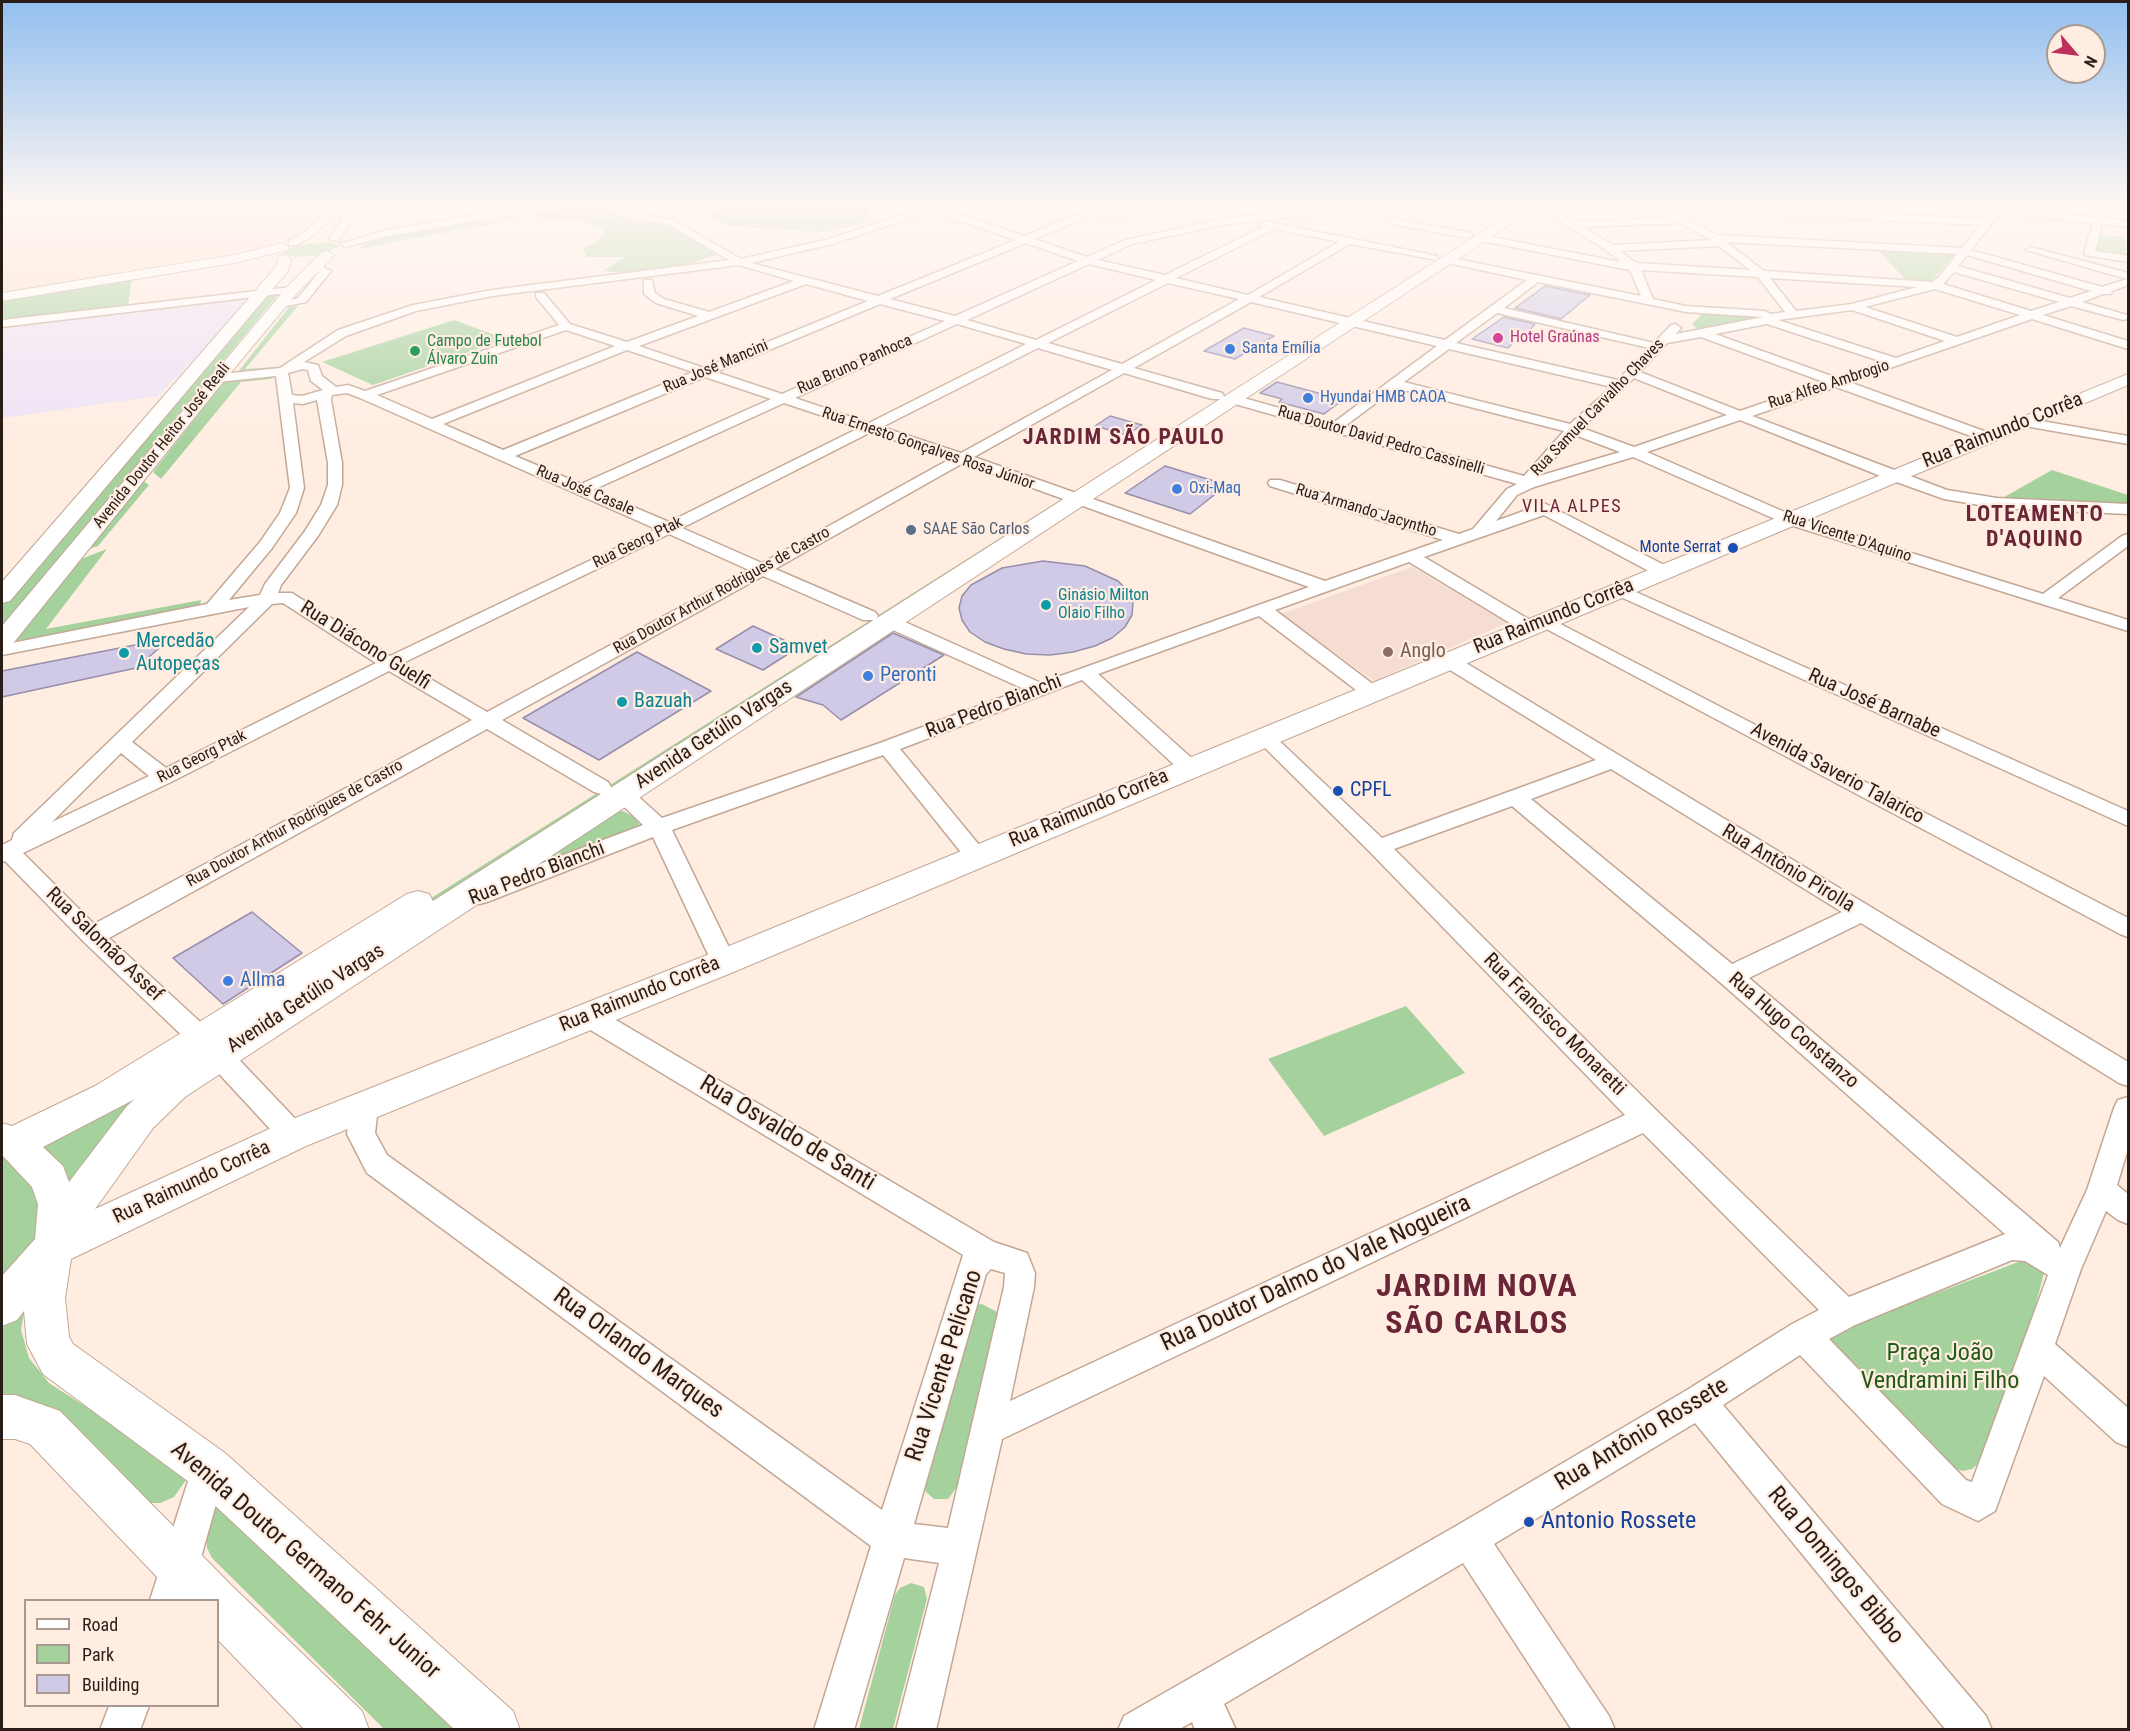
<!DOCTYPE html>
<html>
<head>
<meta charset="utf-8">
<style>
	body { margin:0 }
	#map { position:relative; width:2130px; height:1731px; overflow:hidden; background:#ffede2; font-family:"Roboto Condensed",sans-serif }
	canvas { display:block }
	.frame { position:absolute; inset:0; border:3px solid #281e17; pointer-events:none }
	.legend { position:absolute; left:24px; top:1599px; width:195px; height:108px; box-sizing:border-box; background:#ffede2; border:2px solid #a99a91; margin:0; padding:8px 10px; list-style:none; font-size:18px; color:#281e17 }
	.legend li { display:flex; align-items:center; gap:12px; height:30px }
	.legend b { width:30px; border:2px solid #a99a91 }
	.north { position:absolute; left:2046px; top:24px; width:60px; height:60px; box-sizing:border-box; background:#ffede2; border:2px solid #a99a91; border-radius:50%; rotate:118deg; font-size:16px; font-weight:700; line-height:24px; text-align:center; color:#281e17 }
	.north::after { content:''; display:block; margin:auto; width:21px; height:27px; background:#bf315d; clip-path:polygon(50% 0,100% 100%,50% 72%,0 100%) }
</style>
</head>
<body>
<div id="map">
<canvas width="2130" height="1731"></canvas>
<div class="frame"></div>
<ul class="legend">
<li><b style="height:8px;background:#fff"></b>Road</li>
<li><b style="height:16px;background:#a4d19c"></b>Park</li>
<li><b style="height:16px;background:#d1cae7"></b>Building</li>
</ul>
<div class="north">N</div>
</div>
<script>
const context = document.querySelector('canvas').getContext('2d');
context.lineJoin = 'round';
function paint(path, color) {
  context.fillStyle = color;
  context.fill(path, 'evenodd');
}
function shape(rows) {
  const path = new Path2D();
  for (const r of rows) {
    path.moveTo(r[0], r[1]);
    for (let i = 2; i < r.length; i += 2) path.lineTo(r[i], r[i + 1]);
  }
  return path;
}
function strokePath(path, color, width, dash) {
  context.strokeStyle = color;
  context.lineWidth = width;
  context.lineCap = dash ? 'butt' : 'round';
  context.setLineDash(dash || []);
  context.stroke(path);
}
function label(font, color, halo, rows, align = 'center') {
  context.font = font + ' "Roboto Condensed",sans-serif';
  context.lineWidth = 4.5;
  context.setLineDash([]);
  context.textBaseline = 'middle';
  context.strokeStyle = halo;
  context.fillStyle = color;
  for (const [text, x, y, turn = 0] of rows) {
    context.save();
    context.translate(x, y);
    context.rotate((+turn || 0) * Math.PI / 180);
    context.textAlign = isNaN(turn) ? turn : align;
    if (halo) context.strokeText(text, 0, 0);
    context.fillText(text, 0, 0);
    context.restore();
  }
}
paint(shape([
	[239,300,251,302,158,396,2,418,2,329]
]), '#ede2f6');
paint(shape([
	[2,206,334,206,289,243,2,293]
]), '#fee1ce');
paint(shape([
	[1412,567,1507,623,1374,681,1281,614]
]), '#f5ddd3');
paint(shape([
	[581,206,610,206,615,210,653,217,673,217,717,255,673,268,637,273,603,271,626,257,587,257,583,248,598,241,605,231,581,221,538,218,536,213],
	[724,206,861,206,888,208,885,210,868,209,870,216,861,224,822,232,728,226,712,218,713,213],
	[514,214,519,219,357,249,375,238],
	[2098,234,2125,237,2126,256,2094,252],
	[330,242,338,245,338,247,322,255,295,257,282,253,296,245],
	[1877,249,1956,253,1931,281,1919,282,1904,278],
	[132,278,128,306,2,322,2,300],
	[279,292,277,296,2,626,2,604,266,294],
	[298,306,245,369,288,366,281,370,238,372,289,307],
	[1703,313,1762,317,1763,318,1704,330,1697,328,1692,324],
	[454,320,506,339,373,385,322,362],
	[274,376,271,379,241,382,161,479,153,472,227,378],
	[2052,470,2128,495,2128,506,1999,500],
	[143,481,149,485,98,546,86,550],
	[1062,499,1066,499,666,757,229,1026],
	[107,549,46,629,201,600,200,605,15,641,81,559],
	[618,810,625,812,638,820,640,828,539,865,532,864],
	[1406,1006,1465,1073,1324,1136,1268,1059],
	[182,1055,76,1191,33,1146],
	[2,1157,12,1161,42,1190,40,1228,33,1244,2,1291],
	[2026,1259,2045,1269,2031,1323,1979,1463,1972,1469,1963,1471,1948,1467,1828,1348,1831,1337,1840,1330],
	[26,1300,21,1330,29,1358,49,1383,187,1472,186,1480,174,1497,160,1503,149,1503,57,1409,36,1403,2,1397,2,1321],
	[982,1304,999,1313,999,1320,957,1487,948,1499,934,1499,926,1492,924,1485,977,1305],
	[217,1506,461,1729,384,1729,212,1558,207,1548,206,1533,210,1517],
	[911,1583,924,1587,927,1599,893,1729,859,1729,895,1595,900,1588]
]), '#a4d19c');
const building = shape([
	[1545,286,1590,295,1561,319,1515,308,1545,286],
	[1504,317,1535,324,1520,341,1516,340,1508,348,1472,339,1504,317],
	[1244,328,1274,336,1235,359,1204,351,1244,328],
	[1277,382,1337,398,1334,400,1340,402,1324,414,1279,402,1282,399,1260,393,1277,382],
	[1110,416,1142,425,1127,435,1095,426,1110,416],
	[1165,466,1227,485,1190,514,1125,493,1165,466],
	[1043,561,1085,566,1118,581,1128,591,1133,603,1132,615,1125,627,1112,638,1095,646,1073,652,1050,655,1026,654,1004,649,985,642,970,632,962,620,959,608,962,596,971,585,1002,568,1043,561],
	[753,626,799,647,763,670,716,649,753,626],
	[893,633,944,655,841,720,823,705,796,697,893,633],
	[171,638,136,668,2,697,2,671,171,638],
	[637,652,711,691,599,760,523,718,637,652],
	[252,912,302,953,223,1004,173,958,252,912]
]);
paint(building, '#d1cae7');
strokePath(building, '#968fab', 1.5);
const minor = shape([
	[331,206,341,206,337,210,351,210,356,213,338,241,329,239,344,216,332,216,315,234,297,245,289,245,289,241,307,230,331,206],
	[528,206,549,206,544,209,388,236,345,247,340,244,387,230,528,206],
	[602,206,614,206,622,210,675,221,741,259,825,240,921,209,927,209,927,213,832,244,751,263,878,296,1016,240,939,214,937,212,942,209,1025,236,1094,208,1100,208,1100,212,1034,239,1087,257,1125,240,1227,218,1328,208,1431,206,1426,209,1328,214,1227,224,1132,244,1098,260,1165,275,1263,227,1259,224,1264,221,1433,255,1437,256,1437,260,1350,244,1259,297,1445,340,1527,280,1443,262,1443,258,1447,257,1641,296,1630,270,1482,241,1477,238,1482,235,1621,262,1606,250,1536,206,1548,206,1574,222,1669,218,1657,211,1657,207,1660,206,1716,206,1985,219,1991,212,1981,210,1981,206,2095,217,2098,206,2108,206,2104,218,2128,221,2128,227,2102,224,2095,251,2128,256,2128,262,2085,255,2084,253,2093,223,2000,213,1971,250,2102,287,2127,279,2026,250,2031,247,2128,273,2128,285,2112,291,2111,294,2103,294,2082,302,2127,315,2127,319,2123,320,2071,306,2043,315,2128,341,2128,349,2032,319,1849,382,1992,434,1994,437,1992,440,1982,440,1836,387,1752,416,1947,490,1997,498,2128,504,2128,514,1997,508,1944,499,1888,479,1740,420,1647,452,1796,517,2043,594,2122,536,2128,534,2128,546,2058,598,2128,620,2128,631,1784,523,1633,457,1534,487,1517,495,1496,521,1532,508,1525,503,1528,500,1538,500,1670,568,1672,572,1670,576,1658,576,1544,515,1424,557,1535,623,1538,627,1535,631,1523,631,1409,562,1275,610,1378,688,1381,692,1378,696,1364,696,1259,616,1098,674,1196,762,1199,767,1196,772,1189,774,1182,772,1082,680,900,749,984,851,987,856,984,861,976,864,968,861,883,755,672,830,736,962,733,969,724,971,715,969,653,837,487,902,479,904,471,902,467,896,471,890,643,825,616,799,612,794,616,789,623,787,630,789,662,818,880,743,1024,689,884,626,881,622,884,618,896,618,1041,683,1309,587,963,463,775,569,875,612,878,616,875,620,863,620,763,576,502,720,608,782,611,787,608,792,601,794,594,792,487,729,109,938,210,1031,214,1038,210,1045,201,1048,192,1045,84,942,5,861,2,862,2,845,12,840,14,833,249,607,2,655,2,645,207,604,260,542,280,513,290,488,276,376,217,382,212,381,211,378,212,375,280,368,338,330,413,305,492,290,729,260,669,225,616,214,602,206],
	[1699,211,1981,225,1962,248,1717,235,1672,212,1699,211],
	[1679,223,1712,240,1612,245,1583,227,1679,223],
	[1274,229,1339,242,1248,295,1176,278,1274,229],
	[1726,242,1957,254,1938,278,1932,282,1764,271,1726,242],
	[1026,243,1078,261,955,316,890,299,1026,243],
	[1719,246,1750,270,1636,263,1620,251,1719,246],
	[1967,255,2091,291,2070,298,1958,266,1967,255],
	[1089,264,1156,280,1036,340,967,320,1089,264],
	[739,265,794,281,709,312,664,299,655,293,652,280,644,280,644,294,656,303,698,316,627,342,570,324,544,293,536,293,536,297,559,325,365,391,348,385,336,387,322,376,318,365,304,362,346,336,416,311,492,296,739,265],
	[1641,270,1758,277,1785,312,1771,314,1765,311,1686,306,1653,299,1641,270],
	[1954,272,2059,302,2031,311,1943,284,1954,272],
	[1770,278,1917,287,1852,304,1796,311,1770,278],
	[1538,282,1686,312,1763,317,1676,334,1681,328,1675,324,1671,325,1654,343,1504,308,1538,282],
	[1168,283,1239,299,1122,364,1048,343,1168,283],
	[806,284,868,301,704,368,639,346,806,284],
	[1935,289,2020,315,1957,337,1865,307,1935,289],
	[1251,302,1437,346,1333,423,1233,395,1226,399,1228,402,1517,484,1507,489,1473,529,1459,534,1280,480,1270,480,1268,483,1270,486,1443,540,1325,581,974,457,1124,373,1212,399,1222,399,1224,396,1222,393,1134,368,1251,302],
	[880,304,945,321,782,394,716,372,880,304],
	[1852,310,1945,341,1896,358,1778,320,1852,310],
	[1497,313,1649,348,1618,380,1456,343,1497,313],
	[957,324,1026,344,869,423,795,398,957,324],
	[1767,324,1883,362,1837,378,1715,334,1767,324],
	[566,330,615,346,432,419,377,395,566,330],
	[1701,337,1824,382,1740,411,1640,372,1667,343,1701,337],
	[1038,348,1112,370,961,453,882,427,1038,348],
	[1449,349,1612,387,1570,424,1404,382,1449,349],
	[627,350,693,372,503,450,443,424,627,350],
	[303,369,308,370,311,381,323,390,302,396,292,395,288,373,303,369],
	[705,377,771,399,581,484,515,456,705,377],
	[1634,378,1727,415,1634,447,1582,428,1634,378],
	[1396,388,1564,431,1524,476,1345,426,1396,388],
	[347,393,360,398,656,529,390,656,292,593,278,593,281,585,318,536,337,505,342,485,342,463,331,400,332,395,347,393],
	[317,400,328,463,328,485,321,505,305,531,265,584,260,595,229,600,272,548,296,513,304,488,293,403,303,404,317,400],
	[784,403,859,428,669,522,593,490,784,403],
	[871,432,950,459,762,563,682,528,871,432],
	[1575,435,1620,452,1539,476,1575,435],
	[669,534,749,570,487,712,403,663,669,534],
	[283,603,376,663,166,768,132,742,272,604,283,603],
	[389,671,472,720,94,924,23,853,171,782,389,671],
	[121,753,149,776,52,822,121,753],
	[1157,206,1169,208,1164,211,1102,218,1097,215,1102,212,1157,206],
	[1394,219,1468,232,1473,235,1468,238,1391,224,1391,220,1394,219],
	[314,263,331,271,306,302,277,308,277,304,298,298,319,272,309,266,314,263],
	[292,287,298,290,296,292,2,327,2,320,292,287],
	[2024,418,2128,436,2128,444,2019,425,2017,422,2024,418],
	[1620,585,2128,811,2128,826,1614,594,1611,590,1614,586,1620,585],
	[1545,616,2128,918,2128,937,2120,934,1539,625,1536,621,1539,617,1545,616],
	[1449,655,1456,657,2128,1062,2128,1086,2119,1083,1861,923,1749,978,2058,1242,2060,1248,2087,1190,2114,1108,2118,1100,2128,1097,2128,1149,2117,1185,2128,1194,2128,1224,2118,1220,2106,1211,2081,1269,2055,1344,2128,1408,2128,1447,2116,1442,2044,1376,1995,1511,1978,1521,1942,1504,1800,1355,1723,1405,1986,1716,1992,1730,1946,1730,1695,1423,1494,1544,1609,1716,1615,1730,1572,1730,1463,1563,1224,1704,1236,1730,1195,1730,1192,1722,1178,1730,1118,1730,1124,1716,1456,1526,1687,1390,1792,1324,1819,1310,1643,1133,1002,1439,936,1730,896,1730,939,1563,904,1558,854,1730,814,1730,871,1546,367,1173,347,1134,350,1107,354,1099,364,1095,374,1099,378,1107,375,1133,387,1155,882,1510,963,1255,579,1023,575,1016,579,1009,588,1006,597,1009,994,1242,1027,1253,1035,1273,1034,1287,1010,1401,1625,1115,1370,852,1254,737,1257,733,1271,733,1382,838,1596,760,1442,665,1440,661,1442,657,1449,655],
	[1611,769,1842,912,1732,964,1531,799,1611,769],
	[1512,806,1721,983,2005,1234,1849,1297,1656,1110,1394,849,1512,806],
	[2012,1260,2025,1261,2048,1275,1972,1482,1966,1480,1829,1339,1855,1325,2012,1260],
	[991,1269,1005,1273,1004,1287,948,1528,914,1524,986,1274,991,1269],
	[219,1045,228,1048,303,1127,307,1135,303,1143,293,1147,283,1143,210,1064,206,1056,210,1048,219,1045],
	[209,1452,221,1457,226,1469,198,1568,187,1600,150,1600,192,1469,197,1457,209,1452],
	[109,1706,149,1706,140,1730,100,1730,109,1706]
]);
const major = shape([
	[1523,206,1538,206,185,1097,153,1128,95,1209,280,1124,712,953,2128,374,2128,385,736,971,306,1146,71,1259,65,1298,69,1337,73,1344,225,1453,513,1711,520,1730,455,1730,193,1485,43,1374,27,1344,24,1311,17,1320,2,1326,2,1276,35,1239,38,1204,32,1187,2,1155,2,1123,12,1126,95,1086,407,894,418,891,429,894,433,901,1523,206],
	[135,1099,127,1106,69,1182,63,1166,43,1147,135,1099],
	[282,243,289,247,287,250,239,262,2,301,2,293,239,254,282,243],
	[327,251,334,255,332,258,297,293,223,382,11,646,2,648,2,626,287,287,322,252,327,251],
	[284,255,291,259,288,271,10,601,2,603,2,582,276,267,279,256,284,255],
	[2,1395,15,1395,60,1411,232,1586,362,1711,369,1730,305,1730,218,1640,218,1600,179,1600,30,1444,15,1439,2,1439,2,1395]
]);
strokePath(minor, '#c2a795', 3);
strokePath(major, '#c2a795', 2);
paint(minor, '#fff');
paint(major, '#fff');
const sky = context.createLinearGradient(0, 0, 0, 448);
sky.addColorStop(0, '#92bff0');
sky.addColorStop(0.46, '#fff7f2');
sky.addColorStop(1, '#fff7f200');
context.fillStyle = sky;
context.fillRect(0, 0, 2130, 448);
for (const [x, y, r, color] of [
	[1498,338,6,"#d1479c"],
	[1230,349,6,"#3f7fe0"],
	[415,351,6,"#2e9e5b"],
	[1308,398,6,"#3f7fe0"],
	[1177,489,6,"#3f7fe0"],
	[911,530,6,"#5c6f8a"],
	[1733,548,6,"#1a4fb4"],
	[1046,605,6,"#0f9aa8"],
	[757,648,6,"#0f9aa8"],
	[1388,652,6,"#8d6e63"],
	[124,653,6,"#0f9aa8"],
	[868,676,6,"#3f7fe0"],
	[622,702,6,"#0f9aa8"],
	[1338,791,6,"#1a4fb4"],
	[228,981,6,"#3f7fe0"],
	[1529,1522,6,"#1a4fb4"]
]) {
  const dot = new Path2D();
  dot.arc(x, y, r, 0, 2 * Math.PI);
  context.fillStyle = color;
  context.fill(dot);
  strokePath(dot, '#ffede2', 2);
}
label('16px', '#b23c85', '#ffede2', [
	["Hotel Graúnas",1510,338]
], 'left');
label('16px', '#27864d', '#ffede2', [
	["Campo de Futebol",427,342],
	["Álvaro Zuin",427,360]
], 'left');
label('16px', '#366cbe', '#ffede2', [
	["Santa Emília",1242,349],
	["Hyundai HMB CAOA",1320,398],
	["Oxi-Maq",1189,489]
], 'left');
label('16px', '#281e17', '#ffede2', [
	["Rua Bruno Panhoca",855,365,-24],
	["Rua José Mancini",716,367,-23],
	["Rua Alfeo Ambrogio",1829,385,-18],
	["Rua Samuel Carvalho Chaves",1598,408,-46],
	["Rua Doutor David Pedro Cassinelli",1381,441,16],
	["Avenida Doutor Heitor José Reali",162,446,-51],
	["Rua Ernesto Gonçalves Rosa Júnior",928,449,19],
	["Rua José Casale",585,491,23],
	["Rua Armando Jacyntho",1366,511,17],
	["Rua Vicente D'Aquino",1847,537,18],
	["Rua Georg Ptak",638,543,-26],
	["Rua Doutor Arthur Rodrigues de Castro",722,591,-29],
	["Rua Georg Ptak",202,757,-27],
	["Rua Doutor Arthur Rodrigues de Castro",295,824,-29]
]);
label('16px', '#4e5e75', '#ffede2', [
	["SAAE São Carlos",923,530]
], 'left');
label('16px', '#164399', '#ffede2', [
	["Monte Serrat",1721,548]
], 'right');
label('16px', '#0d838f', '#ffede2', [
	["Ginásio Milton",1058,596],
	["Olaio Filho",1058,614]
], 'left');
context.letterSpacing = '1.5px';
label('18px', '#6a2537', '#ffede2', [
	["VILA ALPES",1572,507]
]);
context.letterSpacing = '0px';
label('20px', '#281e17', '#ffede2', [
	["Rua Raimundo Corrêa",2003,431,-22],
	["Rua Raimundo Corrêa",1554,617,-22],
	["Rua Diácono Guelfi",365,646,32],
	["Rua José Barnabe",1874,704,24],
	["Rua Pedro Bianchi",994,707,-21],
	["Avenida Getúlio Vargas",714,735,-33],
	["Avenida Saverio Talarico",1837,774,28],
	["Rua Raimundo Corrêa",1089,809,-23],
	["Rua Antônio Pirolla",1788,869,31],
	["Rua Pedro Bianchi",537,874,-21],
	["Rua Salomão Assef",104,945,44],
	["Rua Raimundo Corrêa",640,995,-22],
	["Avenida Getúlio Vargas",306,999,-33],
	["Rua Francisco Monaretti",1554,1025,45],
	["Rua Hugo Constanzo",1793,1031,41],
	["Rua Raimundo Corrêa",192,1183,-25]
]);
label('20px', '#0d838f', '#ffede2', [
	["Mercedão",136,642],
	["Autopeças",136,665],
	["Samvet",769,648],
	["Bazuah",634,702]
], 'left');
label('20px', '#785e54', '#ffede2', [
	["Anglo",1400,652]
], 'left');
label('20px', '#366cbe', '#ffede2', [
	["Peronti",880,676],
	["Allma",240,981]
], 'left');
label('20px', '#164399', '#ffede2', [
	["CPFL",1350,791]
], 'left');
context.letterSpacing = '1.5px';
label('bold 22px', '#6a2537', '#ffede2', [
	["JARDIM SÃO PAULO",1124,438],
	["LOTEAMENTO",2035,515],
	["D'AQUINO",2035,540]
]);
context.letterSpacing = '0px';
label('24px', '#281e17', '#ffede2', [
	["Rua Osvaldo de Santi",787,1134,31],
	["Rua Doutor Dalmo do Vale Nogueira",1316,1274,-25],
	["Rua Orlando Marques",638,1354,36],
	["Rua Vicente Pelicano",945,1366,-72],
	["Rua Antônio Rossete",1642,1435,-31],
	["Avenida Doutor Germano Fehr Junior",305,1561,41],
	["Rua Domingos Bibbo",1835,1566,50]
]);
label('24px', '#225b15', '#ffede2', [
	["Praça João",1940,1354],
	["Vendramini Filho",1940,1382]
]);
label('24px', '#164399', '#ffede2', [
	["Antonio Rossete",1541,1522]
], 'left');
context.letterSpacing = '1.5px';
label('bold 32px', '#6a2537', '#ffede2', [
	["JARDIM NOVA",1477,1288],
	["SÃO CARLOS",1477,1325]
]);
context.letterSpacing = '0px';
</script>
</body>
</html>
